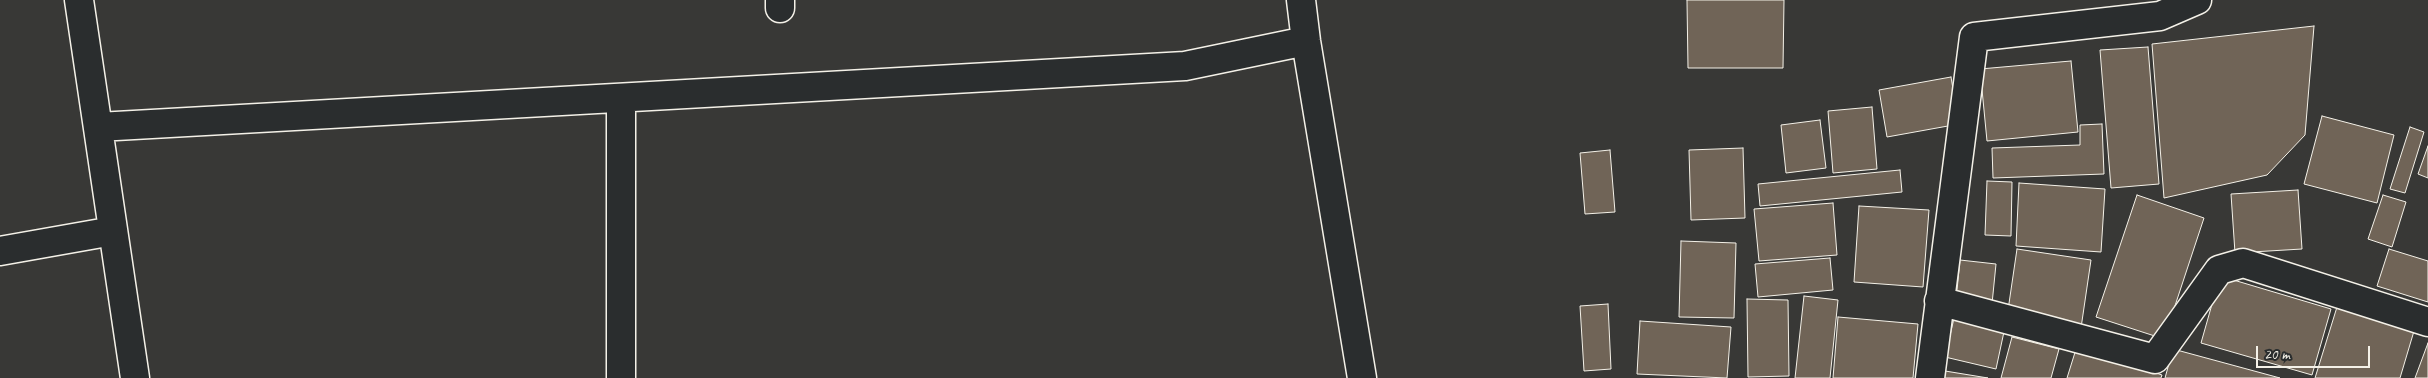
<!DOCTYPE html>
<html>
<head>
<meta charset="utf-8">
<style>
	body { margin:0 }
	#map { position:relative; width:2428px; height:378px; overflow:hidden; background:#383836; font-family:Caveat,sans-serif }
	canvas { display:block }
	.scale { position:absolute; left:2256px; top:346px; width:114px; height:22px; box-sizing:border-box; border:2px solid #f4f1e8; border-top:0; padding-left:6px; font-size:15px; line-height:18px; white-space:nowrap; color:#f4f1e8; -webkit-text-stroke:4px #2a2d2e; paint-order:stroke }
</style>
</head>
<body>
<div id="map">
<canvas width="2428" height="378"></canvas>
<div class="scale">20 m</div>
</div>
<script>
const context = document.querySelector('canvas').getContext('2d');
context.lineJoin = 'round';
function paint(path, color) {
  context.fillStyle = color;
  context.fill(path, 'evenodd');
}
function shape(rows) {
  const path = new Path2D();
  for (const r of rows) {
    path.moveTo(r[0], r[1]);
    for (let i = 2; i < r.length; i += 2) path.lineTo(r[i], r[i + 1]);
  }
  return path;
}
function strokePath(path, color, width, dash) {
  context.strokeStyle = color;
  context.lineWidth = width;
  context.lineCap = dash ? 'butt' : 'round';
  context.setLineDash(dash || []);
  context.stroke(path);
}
const building = shape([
	[1687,0,1784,0,1783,68,1688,68,1687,0],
	[2314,26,2305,135,2267,175,2164,198,2152,44,2314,26],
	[2148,47,2159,184,2111,188,2100,50,2148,47],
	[2071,61,2078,132,1987,141,1980,69,2071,61],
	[1951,77,1959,124,1887,137,1879,90,1951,77],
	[1872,107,1877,169,1833,173,1828,111,1872,107],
	[2322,116,2394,135,2377,203,2304,184,2322,116],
	[1820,120,1826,168,1786,173,1781,125,1820,120],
	[2102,124,2104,174,1993,178,1992,148,2080,145,2080,125,2102,124],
	[2410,127,2424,132,2405,193,2390,189,2410,127],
	[2428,146,2428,178,2418,174,2428,146],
	[1743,148,1745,218,1691,220,1689,150,1743,148],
	[1610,150,1615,212,1585,214,1580,153,1610,150],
	[1900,170,1902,192,1760,206,1758,184,1900,170],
	[1987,181,2012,182,2011,236,1985,235,1987,181],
	[2019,183,2105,189,2101,252,2016,246,2019,183],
	[2298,190,2302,249,2235,253,2231,194,2298,190],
	[2137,195,2204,218,2164,339,2096,317,2137,195],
	[2383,195,2406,202,2392,247,2368,239,2383,195],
	[1833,203,1837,255,1759,261,1754,209,1833,203],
	[1859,206,1929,210,1923,287,1854,282,1859,206],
	[1681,241,1736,243,1734,318,1679,317,1681,241],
	[2017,249,2091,260,2081,328,2007,317,2017,249],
	[2389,249,2428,261,2428,302,2377,286,2389,249],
	[1830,258,1833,290,1758,297,1755,264,1830,258],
	[1960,260,1996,264,1992,304,1956,300,1960,260],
	[2220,276,2331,309,2312,375,2201,343,2220,276],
	[1804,296,1838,300,1830,378,1795,378,1804,296],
	[1747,299,1788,300,1789,376,1748,377,1747,299],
	[1608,304,1611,369,1584,371,1580,306,1608,304],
	[2337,307,2414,331,2400,378,2315,378,2337,307],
	[1955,314,2005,327,1996,369,1945,357,1955,314],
	[1838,317,1918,324,1913,378,1833,378,1838,317],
	[1640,321,1731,327,1727,378,1637,374,1640,321],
	[2012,337,2059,349,2051,378,2001,378,2012,337],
	[2428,343,2428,378,2415,378,2428,343],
	[2077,346,2162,375,2161,378,2067,378,2077,346],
	[2173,349,2280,378,2165,378,2173,349],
	[1945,371,1988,378,1943,378,1945,371]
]);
paint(building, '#706457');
strokePath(building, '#f4f1e8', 1);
const minor = shape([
	[79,0,135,378],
	[780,0,780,8],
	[1301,0,1306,41,1362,378],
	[98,127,1185,66,1306,41],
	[0,251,113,231],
	[1939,301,2155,359,2219,270,2243,263,2428,322],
	[621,378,621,99],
	[1930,378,1974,37,2160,16,2197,0]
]);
strokePath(minor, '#f4f1e8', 31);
strokePath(minor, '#2a2d2e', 28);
</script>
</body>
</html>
